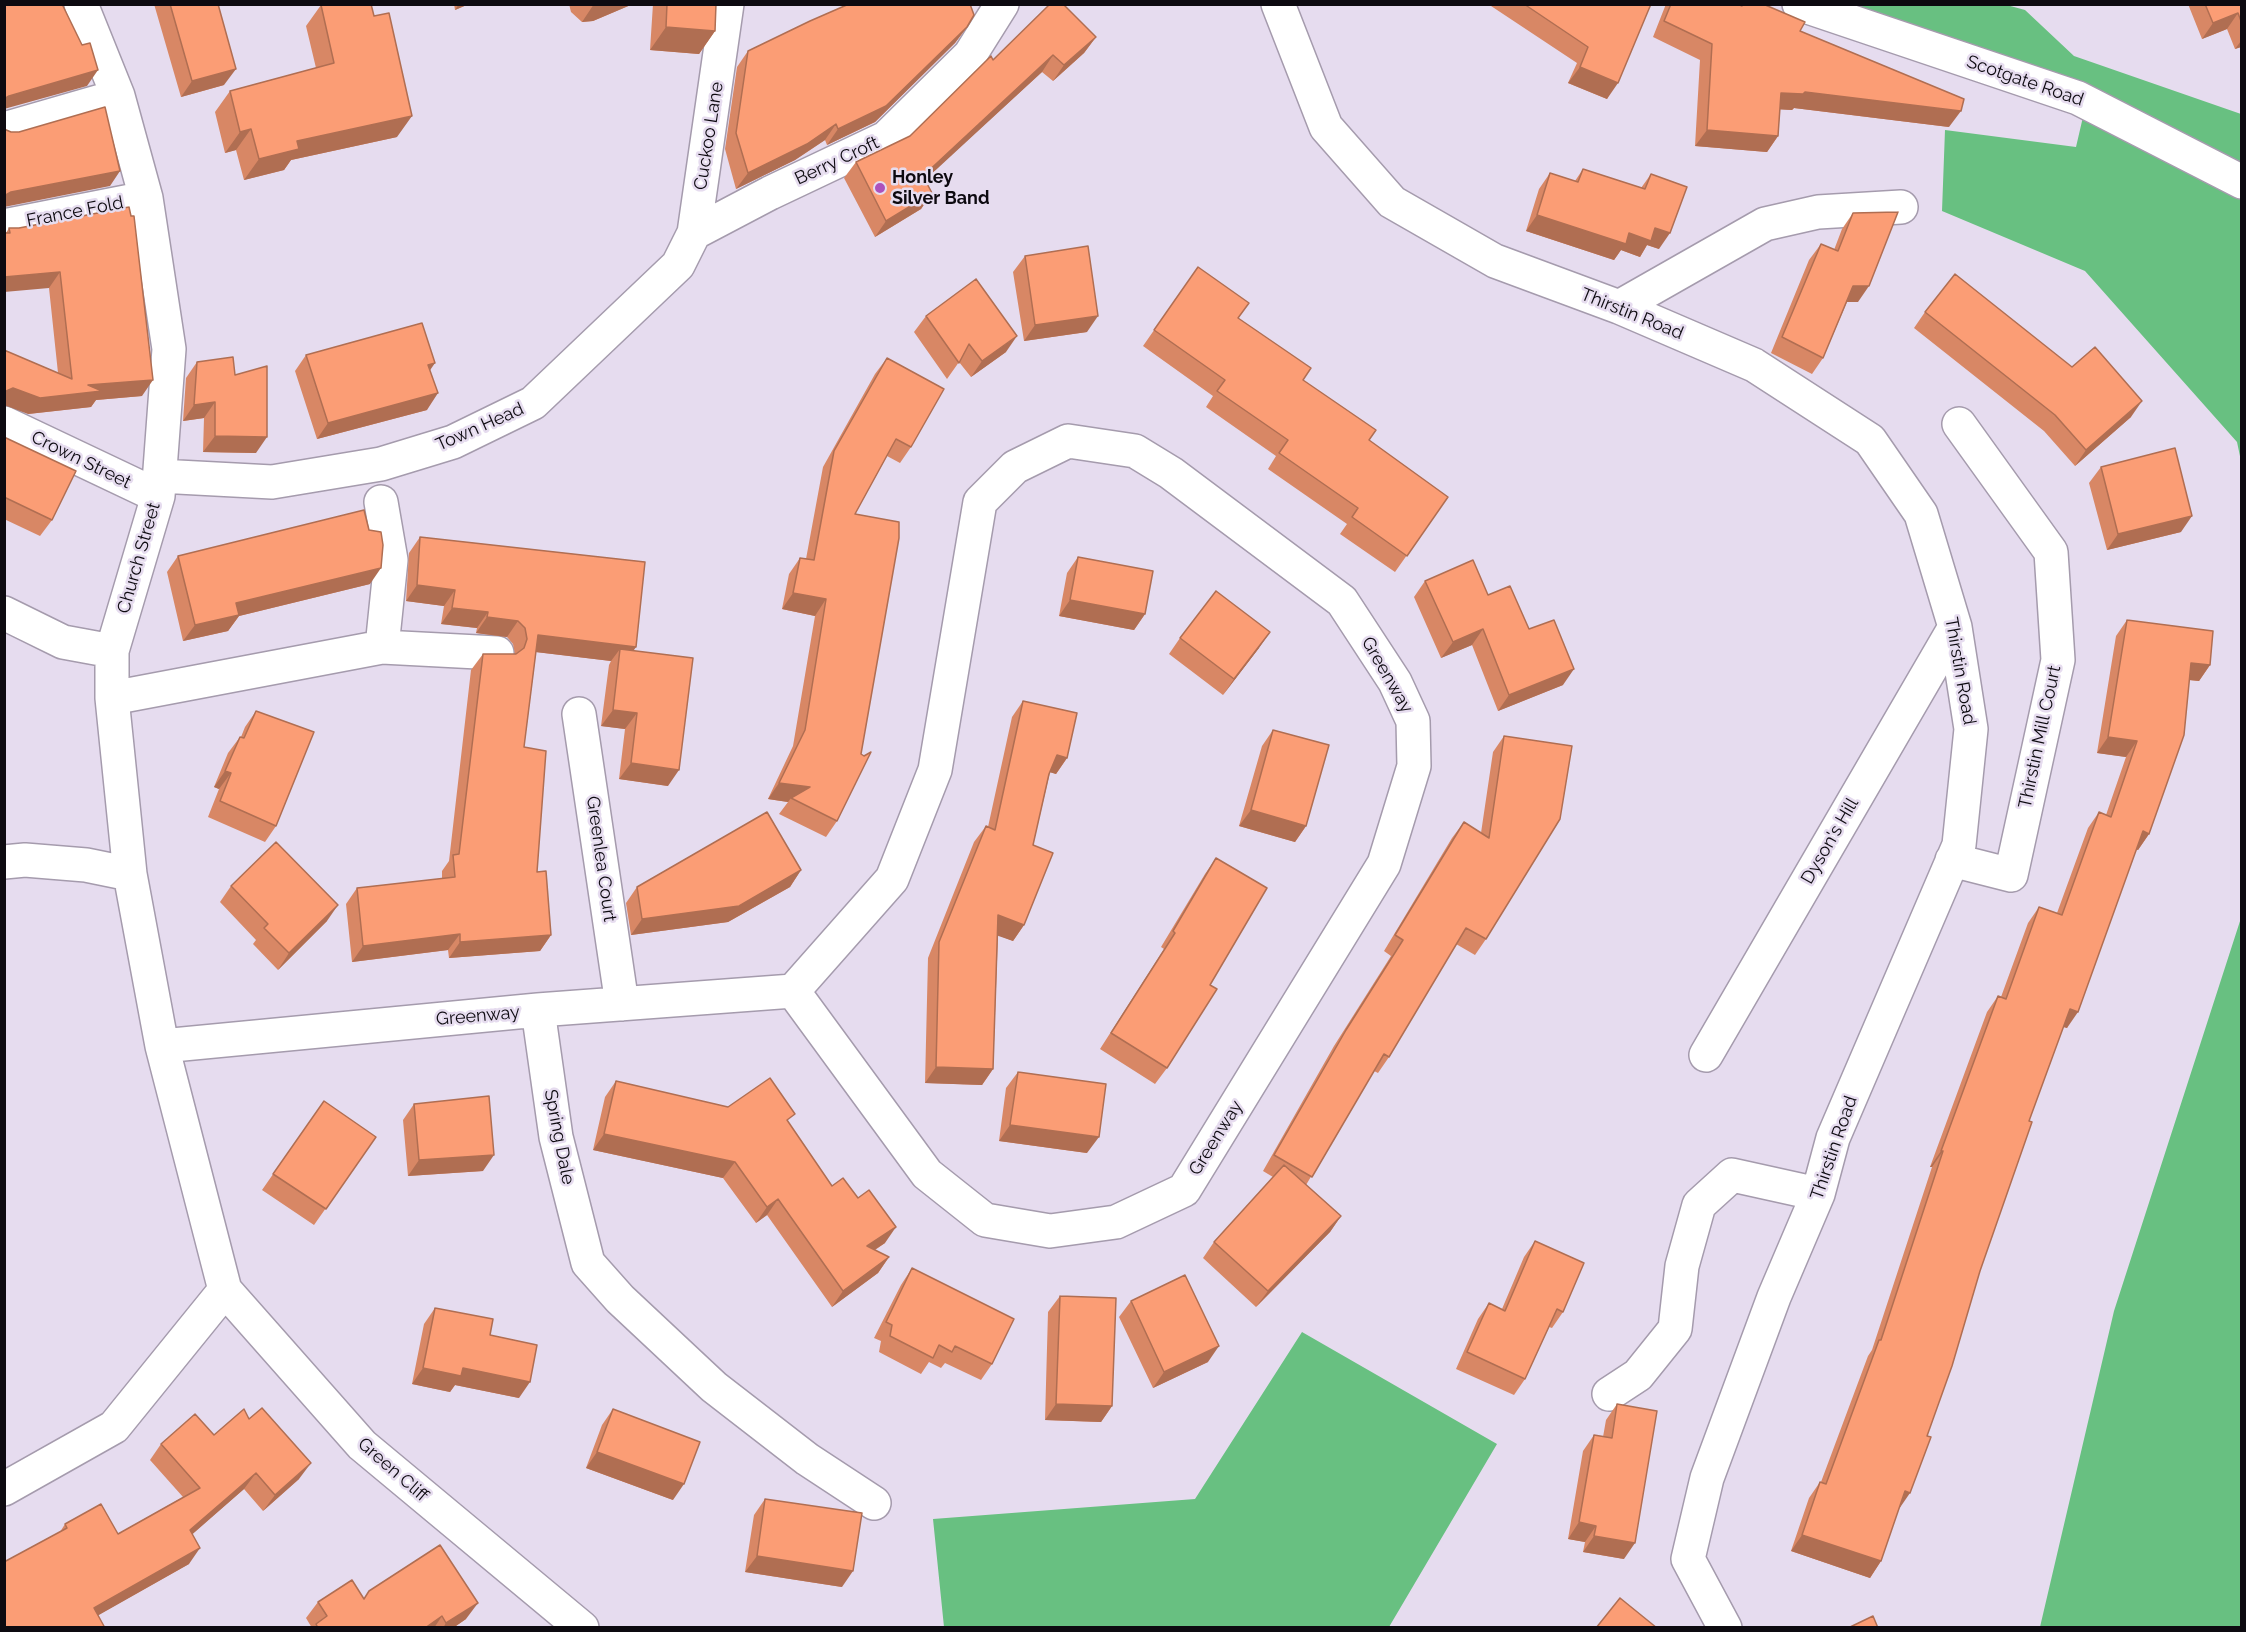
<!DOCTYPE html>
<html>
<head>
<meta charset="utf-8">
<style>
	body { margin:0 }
	#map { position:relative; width:2246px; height:1632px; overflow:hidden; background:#e6dcef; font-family:Raleway,sans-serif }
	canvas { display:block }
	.frame { position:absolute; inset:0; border:6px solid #0d0a10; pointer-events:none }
</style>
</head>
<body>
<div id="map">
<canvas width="2246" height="1632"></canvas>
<div class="frame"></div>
</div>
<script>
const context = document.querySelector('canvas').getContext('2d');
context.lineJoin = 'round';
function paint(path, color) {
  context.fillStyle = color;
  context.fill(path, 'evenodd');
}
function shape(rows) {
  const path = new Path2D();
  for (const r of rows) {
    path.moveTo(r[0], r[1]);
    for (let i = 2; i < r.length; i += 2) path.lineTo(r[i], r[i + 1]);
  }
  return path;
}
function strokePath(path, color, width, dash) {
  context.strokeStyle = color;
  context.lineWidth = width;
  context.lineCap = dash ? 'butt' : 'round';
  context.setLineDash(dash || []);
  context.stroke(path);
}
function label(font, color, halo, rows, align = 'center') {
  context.font = font + ' Raleway,sans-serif';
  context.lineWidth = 5;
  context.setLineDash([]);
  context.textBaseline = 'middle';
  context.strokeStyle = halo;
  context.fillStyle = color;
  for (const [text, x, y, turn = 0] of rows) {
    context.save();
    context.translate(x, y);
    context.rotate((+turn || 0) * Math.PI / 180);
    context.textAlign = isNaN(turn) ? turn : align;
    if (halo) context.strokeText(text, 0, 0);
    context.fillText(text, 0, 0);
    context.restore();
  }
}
paint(shape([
	[2003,4,2025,10,2074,56,2241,114,2241,461,2237,442,2085,271,1942,211,1945,130,2076,147,2089,91,1839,5],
	[2241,918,2241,1627,2040,1627,2114,1311],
	[1302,1332,1497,1444,1389,1627,944,1627,933,1519,1195,1499]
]), '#68c081');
const minor = shape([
	[81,4,118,96,146,198,169,349,158,496,112,651,112,698,130,874,162,1046,225,1290,362,1445,582,1628],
	[1278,4,1326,127,1392,202,1495,261,1619,307,1754,365,1870,440,1921,514,1955,627,1971,729,1959,845,1833,1138,1818,1194,1774,1297,1707,1478,1688,1559,1725,1628],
	[1799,4,2078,98,2242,182],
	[4,129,118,96],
	[4,226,146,198],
	[694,233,770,193,886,138,970,55,1002,4],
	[1619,307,1765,224,1818,212,1901,207],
	[4,423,158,496],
	[159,476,272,482,381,464,453,442,533,403,678,265,694,233,727,4],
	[381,502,391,560,382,647],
	[4,613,63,642,112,651],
	[112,698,382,647,497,653],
	[579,714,622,1004],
	[1952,860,2011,875,2058,660,2051,552,1959,424],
	[4,862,25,860,86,865,130,874],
	[538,1010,556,1137,588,1263,620,1299,714,1387,807,1459,874,1503],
	[162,1046,538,1010,793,991,892,879,935,770,980,502,1015,467,1068,441,1135,451,1171,473,1342,601,1395,682,1413,721,1414,766,1384,864,1184,1190,1116,1222,1050,1231,985,1220,927,1174,793,991],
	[1706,1055,1955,627],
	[1609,1394,1638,1375,1675,1329,1682,1266,1699,1205,1732,1175,1818,1194],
	[4,1489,114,1427,225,1290]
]);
strokePath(minor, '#a59bad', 36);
strokePath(minor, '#fff', 33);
paint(shape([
	[154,4,218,4,224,85,181,97],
	[454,4,469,4,455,10],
	[569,4,633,4,593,21,582,22,571,12],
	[653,4,716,4,715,31,699,54,650,50],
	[1488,4,1651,4,1607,99,1568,83,1577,63],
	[1666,4,1737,4,1740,5,1740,4,1763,4,1800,31,1949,127,1794,108,1792,110,1780,109,1778,136,1767,152,1695,146,1700,60,1653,37],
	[2188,4,2241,4,2241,47,2235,49,2227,29,2202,39],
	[321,5,397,137,291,160,284,170,244,180,236,150,225,153,215,112,230,91,316,68,306,26],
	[967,27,955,43,875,122,827,145,825,140,795,160,736,189,725,149,737,67,748,51],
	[1096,37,1084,53,1053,81,1042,72,925,179,932,193,921,209,875,237,844,178,856,162,910,136,993,60],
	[1583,169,1641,188,1651,174,1659,249,1647,245,1640,257,1621,250,1614,260,1526,231,1539,189,1550,173,1575,181],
	[129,207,142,396,96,400,91,407,28,414,58,373,49,288,6,233,9,228,19,228],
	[1853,213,1858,302,1847,302,1823,358,1812,374,1771,353,1809,260,1821,244,1834,250,1842,229],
	[1025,256,1087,332,1024,341,1013,272],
	[1198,267,1238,318,1303,380,1369,440,1448,497,1395,572,1340,534,1347,524,1268,469,1276,456,1206,407,1213,396,1143,346],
	[1925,312,2131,417,2075,466,2044,431,1914,328],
	[926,316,1006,352,971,377,959,362,947,379,914,332],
	[306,355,430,371,427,410,317,439,295,371],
	[887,358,911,447,900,463,887,456,855,514,837,821,826,837,779,814,788,802,768,799,793,746,815,616,782,609,789,574,800,558,806,559,823,467,875,374],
	[197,362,235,375,256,453,203,452,204,418,183,421,186,378],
	[4,437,52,520,40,536,4,519],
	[2101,467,2181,532,2107,550,2089,483],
	[420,537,636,647,633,650,668,786,619,779,625,729,601,726,609,665,611,661,536,652,524,747,537,872,551,935,540,951,449,958,448,950,352,962,346,904,357,888,442,879,442,871,449,861,471,670,483,654,515,654,513,644,507,637,476,633,477,628,441,624,444,606,406,601,409,553],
	[178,556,370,584,239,616,228,631,183,641,167,572],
	[1078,557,1145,614,1134,630,1059,616,1067,573],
	[1425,581,1488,595,1529,629,1563,685,1498,711,1472,645,1441,658,1414,597],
	[2127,620,2210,665,2199,681,2189,680,2149,834,2138,850,2136,849,2067,1028,2063,1027,2029,1121,1980,1271,1881,1561,1870,1578,1791,1551,1809,1498,1820,1482,1821,1482,1868,1356,1872,1350,1932,1167,1930,1167,1987,1012,1998,996,2001,997,2028,923,2039,907,2057,913,2088,828,2099,812,2106,815,2126,757,2097,753,2116,636],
	[1180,638,1259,648,1223,695,1169,654],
	[1023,701,1067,758,1056,774,1050,772,1033,845,1024,925,1013,941,998,935,993,1069,982,1085,925,1083,928,958,974,842,986,826,988,827,1012,717],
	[256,711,276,826,265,842,208,817,219,789,214,787,228,753,240,737,241,737,245,727],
	[1273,730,1306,826,1295,842,1239,826,1262,746],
	[1504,736,1486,939,1475,955,1456,944,1389,1057,1378,1073,1374,1071,1306,1185,1341,1216,1330,1232,1256,1307,1203,1258,1214,1242,1273,1177,1263,1171,1334,1046,1391,956,1384,951,1452,838,1464,822,1481,833,1493,752],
	[1216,858,1210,985,1167,1068,1155,1084,1100,1049,1164,949,1161,947,1205,874],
	[801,870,790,887,728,922,631,935,626,903,637,887],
	[231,886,327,921,278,970,253,944,256,940,220,902],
	[1018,1072,1087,1153,999,1141,1006,1088],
	[616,1081,789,1123,832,1186,885,1243,875,1250,889,1257,878,1273,832,1307,767,1215,756,1223,723,1178,593,1150,605,1097],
	[324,1101,376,1137,314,1225,262,1190],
	[414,1104,483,1171,408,1176,403,1120],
	[1535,1241,1563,1312,1552,1328,1549,1327,1525,1379,1514,1395,1456,1369,1478,1319,1489,1303,1502,1309,1524,1257],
	[912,1268,992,1364,981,1380,945,1363,941,1368,929,1362,921,1374,879,1352,881,1341,874,1338,901,1285],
	[1060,1296,1112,1406,1101,1422,1045,1420,1048,1312],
	[1131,1301,1208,1362,1153,1388,1119,1317],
	[435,1308,490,1335,519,1398,455,1385,450,1392,412,1384,424,1324],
	[1617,1404,1624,1559,1583,1552,1585,1542,1568,1539,1583,1451,1594,1435,1603,1437,1606,1420],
	[613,1409,673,1500,586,1468,602,1425],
	[249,1419,299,1479,263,1511,244,1489,192,1534,189,1564,98,1615,4,1628,60,1532,65,1524,118,1534,183,1497,150,1460,161,1444,214,1435],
	[765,1499,842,1587,745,1572,754,1515],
	[364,1599,466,1619,453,1628,312,1628,306,1618,318,1602]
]), '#d88765');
paint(shape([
	[459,4,469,4,455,10],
	[594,4,633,4,593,21,582,22],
	[2238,13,2227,29,2202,39,2213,23],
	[666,27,715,31,699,54,650,50],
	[967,27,955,43,875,122,827,145,838,129],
	[1096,37,1084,53,1053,81,1064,65],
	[2241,41,2241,47,2235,49],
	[1053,55,1042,72,912,192,923,176],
	[1580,67,1618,83,1607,99,1568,83],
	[236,69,224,85,181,97,192,81],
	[98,70,87,86,4,109,4,99,9,96],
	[1805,92,1961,111,1949,127,1794,108,1792,110,1770,109,1781,93],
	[412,116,397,137,291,160,284,170,244,180,259,159,297,141],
	[836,124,825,140,795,160,736,189,748,173],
	[251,129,236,150,225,153,240,132],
	[1707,130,1778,136,1767,152,1695,146],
	[120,171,110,186,4,207,4,196,11,192],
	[932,193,921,209,875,237,886,221],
	[1537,215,1629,233,1655,228,1670,233,1659,249,1647,245,1640,257,1621,250,1614,260,1526,231],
	[60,272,49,288,4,292,4,277],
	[1853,286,1869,286,1858,302,1842,302],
	[1098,316,1087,332,1024,341,1035,325],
	[1017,336,1006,352,971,377,982,361],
	[435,363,424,379,428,365],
	[153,380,142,396,96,400,91,407,28,414,4,405,4,392,13,388,88,385],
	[438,393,427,410,317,439,328,423],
	[2142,401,2131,417,2075,466,2086,450],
	[215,402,204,418,183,421,194,405],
	[215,436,267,437,256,453,203,452],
	[2192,516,2181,532,2107,550,2118,534],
	[381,568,370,584,239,616,228,631,183,641,195,625,236,603],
	[417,585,455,590,444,606,406,601],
	[793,593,826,599,815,616,782,609],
	[1070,600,1145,614,1134,630,1059,616],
	[452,608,488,612,477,628,441,624],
	[487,617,518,621,507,637,476,633],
	[1483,629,1472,645,1441,658,1453,642],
	[1270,632,1259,648,1223,695,1234,679],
	[538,635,636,647,625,663,620,649,611,661,527,651],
	[2191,663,2210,665,2199,681,2180,679],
	[1574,669,1563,685,1498,711,1509,695],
	[613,710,637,713,625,729,601,726],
	[2108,737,2137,741,2126,757,2097,753],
	[1057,755,1067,758,1056,774,1046,771],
	[631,763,679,770,668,786,619,779],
	[225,771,231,773,219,789,214,787],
	[779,783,810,787,791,798,788,802,768,799],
	[1251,810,1306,826,1295,842,1239,826],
	[2143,831,2149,834,2138,850,2132,847],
	[801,870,790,887,728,922,631,935,642,919],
	[338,905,327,921,278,970,289,953],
	[998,915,1024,925,1013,941,987,932],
	[460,934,448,950,352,962,363,946],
	[551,935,540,951,449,958,460,942],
	[2070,1009,2078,1012,2067,1028,2058,1025],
	[936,1067,993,1069,982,1085,925,1083],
	[1010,1125,1099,1137,1087,1153,999,1141],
	[604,1134,735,1162,723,1178,593,1150],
	[1941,1151,1943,1151,1932,1167,1930,1167],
	[494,1155,483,1171,408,1176,419,1160],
	[778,1199,767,1215,756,1223,767,1207],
	[1341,1216,1330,1232,1256,1307,1268,1291],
	[896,1227,885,1243,856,1262,867,1246],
	[889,1257,878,1273,832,1307,843,1291],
	[1219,1346,1208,1362,1153,1388,1164,1372],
	[423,1368,463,1368,530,1382,519,1398,455,1385,450,1392,412,1384],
	[1056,1404,1112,1406,1101,1422,1045,1420],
	[597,1452,684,1484,673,1500,586,1468],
	[311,1463,299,1479,263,1511,275,1495],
	[256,1473,244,1489,179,1546,190,1530],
	[1905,1491,1910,1493,1899,1509],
	[1579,1522,1596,1526,1585,1542,1568,1539],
	[1802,1535,1881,1561,1870,1578,1791,1551],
	[1594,1536,1635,1543,1624,1559,1583,1552],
	[200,1548,189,1564,83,1624,94,1608],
	[757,1556,853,1571,842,1587,745,1572],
	[478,1603,466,1619,453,1628,443,1628,446,1623],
	[442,1616,434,1628,425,1628]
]), '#b06e52');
const building = shape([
	[4,4,62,4,82,45,90,43,98,70,9,96,4,99,4,4],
	[170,4,218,4,236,69,192,81,170,4],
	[371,4,374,16,389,13,412,116,297,141,299,149,259,159,251,129,240,132,230,91,334,63,321,5,371,4],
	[667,4,716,4,715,31,666,27,667,4],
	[849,4,970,4,974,15,967,27,886,106,838,129,836,124,807,144,748,173,736,133,748,51,810,21,849,4],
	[1050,4,1063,4,1096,37,1064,65,1053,55,923,176,932,193,886,221,856,162,910,136,991,56,993,60,1050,4],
	[1524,4,1651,4,1618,83,1580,67,1588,47,1524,4],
	[1671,4,1737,4,1742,6,1742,4,1763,4,1805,22,1800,31,1964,99,1961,111,1805,92,1803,94,1781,93,1778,136,1707,130,1712,44,1664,21,1671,4],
	[2205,4,2241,4,2241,21,2238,13,2213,23,2205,4],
	[105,107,120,171,11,192,4,196,4,129,11,132,19,132,105,107],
	[1583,169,1645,189,1651,174,1687,187,1670,233,1655,228,1651,241,1629,233,1626,244,1537,215,1550,173,1578,182,1583,169],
	[129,207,131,216,134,216,153,380,88,385,102,391,40,398,13,388,4,392,4,350,72,379,60,272,4,277,4,233,10,233,9,228,19,228,129,207],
	[1898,212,1869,286,1853,286,1823,358,1782,337,1821,244,1838,251,1853,213,1898,212],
	[1088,246,1098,316,1035,325,1025,256,1088,246],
	[1198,267,1249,303,1238,318,1311,368,1303,380,1376,430,1369,440,1448,497,1407,556,1352,517,1358,508,1279,453,1288,440,1217,391,1225,380,1154,330,1198,267],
	[1955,274,2072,367,2095,347,2142,401,2086,450,2055,415,1925,312,1955,274],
	[976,279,1017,336,982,361,969,344,959,363,926,316,976,279],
	[422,323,435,363,428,365,438,393,328,423,306,355,422,323],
	[233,357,235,375,267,366,267,437,215,436,215,402,194,405,197,362,233,357],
	[887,358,944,389,911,447,896,439,855,514,899,522,899,538,861,754,864,756,871,752,837,821,791,798,810,787,779,783,805,730,826,599,793,593,800,558,814,560,834,451,887,358],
	[4,437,76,471,52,520,4,497,4,437],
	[2175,448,2192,516,2118,534,2101,467,2175,448],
	[364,510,369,530,381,532,383,545,381,568,236,603,239,615,195,625,178,556,364,510],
	[420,537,645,562,636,647,538,635,524,747,546,751,537,872,546,871,551,935,460,942,460,934,363,946,357,888,455,877,453,855,459,854,483,654,516,654,524,648,527,639,525,628,518,621,487,617,488,612,452,608,455,590,417,585,420,537],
	[1078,557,1153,571,1145,614,1070,600,1078,557],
	[1473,560,1488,595,1510,586,1529,629,1554,620,1574,669,1509,695,1483,629,1453,642,1425,581,1473,560],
	[1216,591,1270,632,1234,679,1180,638,1216,591],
	[2127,620,2213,631,2210,665,2191,663,2184,735,2149,834,2143,831,2078,1012,2070,1009,2029,1121,2032,1122,1980,1271,1952,1366,1927,1436,1931,1437,1910,1493,1905,1491,1881,1561,1802,1535,1820,1482,1826,1484,1879,1340,1881,1340,1943,1151,1941,1151,1998,996,2006,999,2039,907,2062,915,2099,812,2111,817,2137,741,2108,737,2127,620],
	[620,649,693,658,679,770,631,763,637,713,613,710,620,649],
	[1023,701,1077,713,1067,758,1057,755,1049,774,1033,845,1053,853,1024,925,998,915,993,1069,936,1067,939,942,986,826,995,830,1023,701],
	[256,711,314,732,276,826,220,801,231,773,225,771,240,737,244,738,256,711],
	[1273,730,1329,745,1306,826,1251,810,1273,730],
	[1504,736,1572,746,1560,819,1486,939,1466,928,1389,1057,1384,1054,1312,1177,1274,1155,1346,1030,1403,940,1395,935,1464,822,1489,838,1504,736],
	[767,812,801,870,739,906,642,919,637,887,767,812],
	[276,842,338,905,289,953,264,928,268,924,231,886,276,842],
	[1216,858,1267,888,1210,985,1217,989,1167,1068,1111,1033,1175,933,1173,931,1216,858],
	[1018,1072,1106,1084,1099,1137,1010,1125,1018,1072],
	[770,1078,795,1114,787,1120,832,1186,843,1178,858,1198,869,1190,896,1227,867,1246,889,1257,843,1291,778,1199,767,1207,735,1162,604,1134,616,1081,728,1107,770,1078],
	[489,1096,494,1155,419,1160,414,1104,489,1096],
	[324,1101,376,1137,326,1209,273,1174,324,1101],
	[1284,1165,1341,1216,1268,1291,1214,1242,1284,1165],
	[1535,1241,1584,1263,1563,1312,1557,1309,1525,1379,1467,1352,1489,1303,1505,1311,1535,1241],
	[912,1268,1014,1319,992,1364,955,1346,952,1352,939,1345,933,1358,890,1336,892,1325,886,1322,912,1268],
	[1185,1275,1219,1346,1164,1372,1131,1301,1185,1275],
	[1060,1296,1116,1298,1112,1406,1056,1404,1060,1296],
	[435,1308,493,1319,490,1335,537,1345,530,1382,463,1368,461,1376,423,1368,435,1308],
	[1617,1404,1657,1411,1635,1543,1594,1536,1596,1526,1579,1522,1594,1435,1612,1438,1617,1404],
	[262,1408,311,1463,275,1495,256,1473,190,1530,200,1548,94,1608,105,1628,4,1628,4,1562,67,1528,65,1524,101,1504,118,1534,200,1488,161,1444,195,1414,214,1435,244,1409,249,1419,262,1408],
	[613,1409,700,1442,684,1484,597,1452,613,1409],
	[765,1499,862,1513,853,1571,757,1556,765,1499],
	[440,1545,478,1603,446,1623,442,1616,425,1628,318,1628,316,1624,327,1616,318,1602,352,1580,364,1599,369,1591,440,1545],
	[1620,1598,1657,1628,1596,1628,1620,1598],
	[1873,1616,1878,1628,1848,1628,1873,1616]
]);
paint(building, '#fb9d75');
strokePath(building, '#b06e52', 1.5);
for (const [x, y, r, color] of [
	[880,188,6,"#ad51bb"]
]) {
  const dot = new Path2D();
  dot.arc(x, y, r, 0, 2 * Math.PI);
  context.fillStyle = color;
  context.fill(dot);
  strokePath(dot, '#e6dcef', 2);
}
label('18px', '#0d0a10', '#e6dcef', [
	["Scotgate Road",2025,81,19],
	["Cuckoo Lane",709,136,-81],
	["Berry Croft",837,161,-25],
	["France Fold",75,212,-11],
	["Thirstin Road",1632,314,22],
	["Town Head",480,427,-24],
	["Crown Street",81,460,26],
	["Church Street",139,558,-74],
	["Thirstin Road",1960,671,80],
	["Greenway",1387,675,60],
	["Thirstin Mill Court",2040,737,-78],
	["Dyson's Hill",1830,841,-60],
	["Greenlea Court",601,859,82],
	["Greenway",478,1016,-5],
	["Spring Dale",559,1137,79],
	["Greenway",1216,1138,-58],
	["Thirstin Road",1834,1148,-71],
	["Green Cliff",393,1470,41]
]);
label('bold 18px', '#0d0a10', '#e6dcef', [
	["Honley",892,178],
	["Silver Band",892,199]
], 'left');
</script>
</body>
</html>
